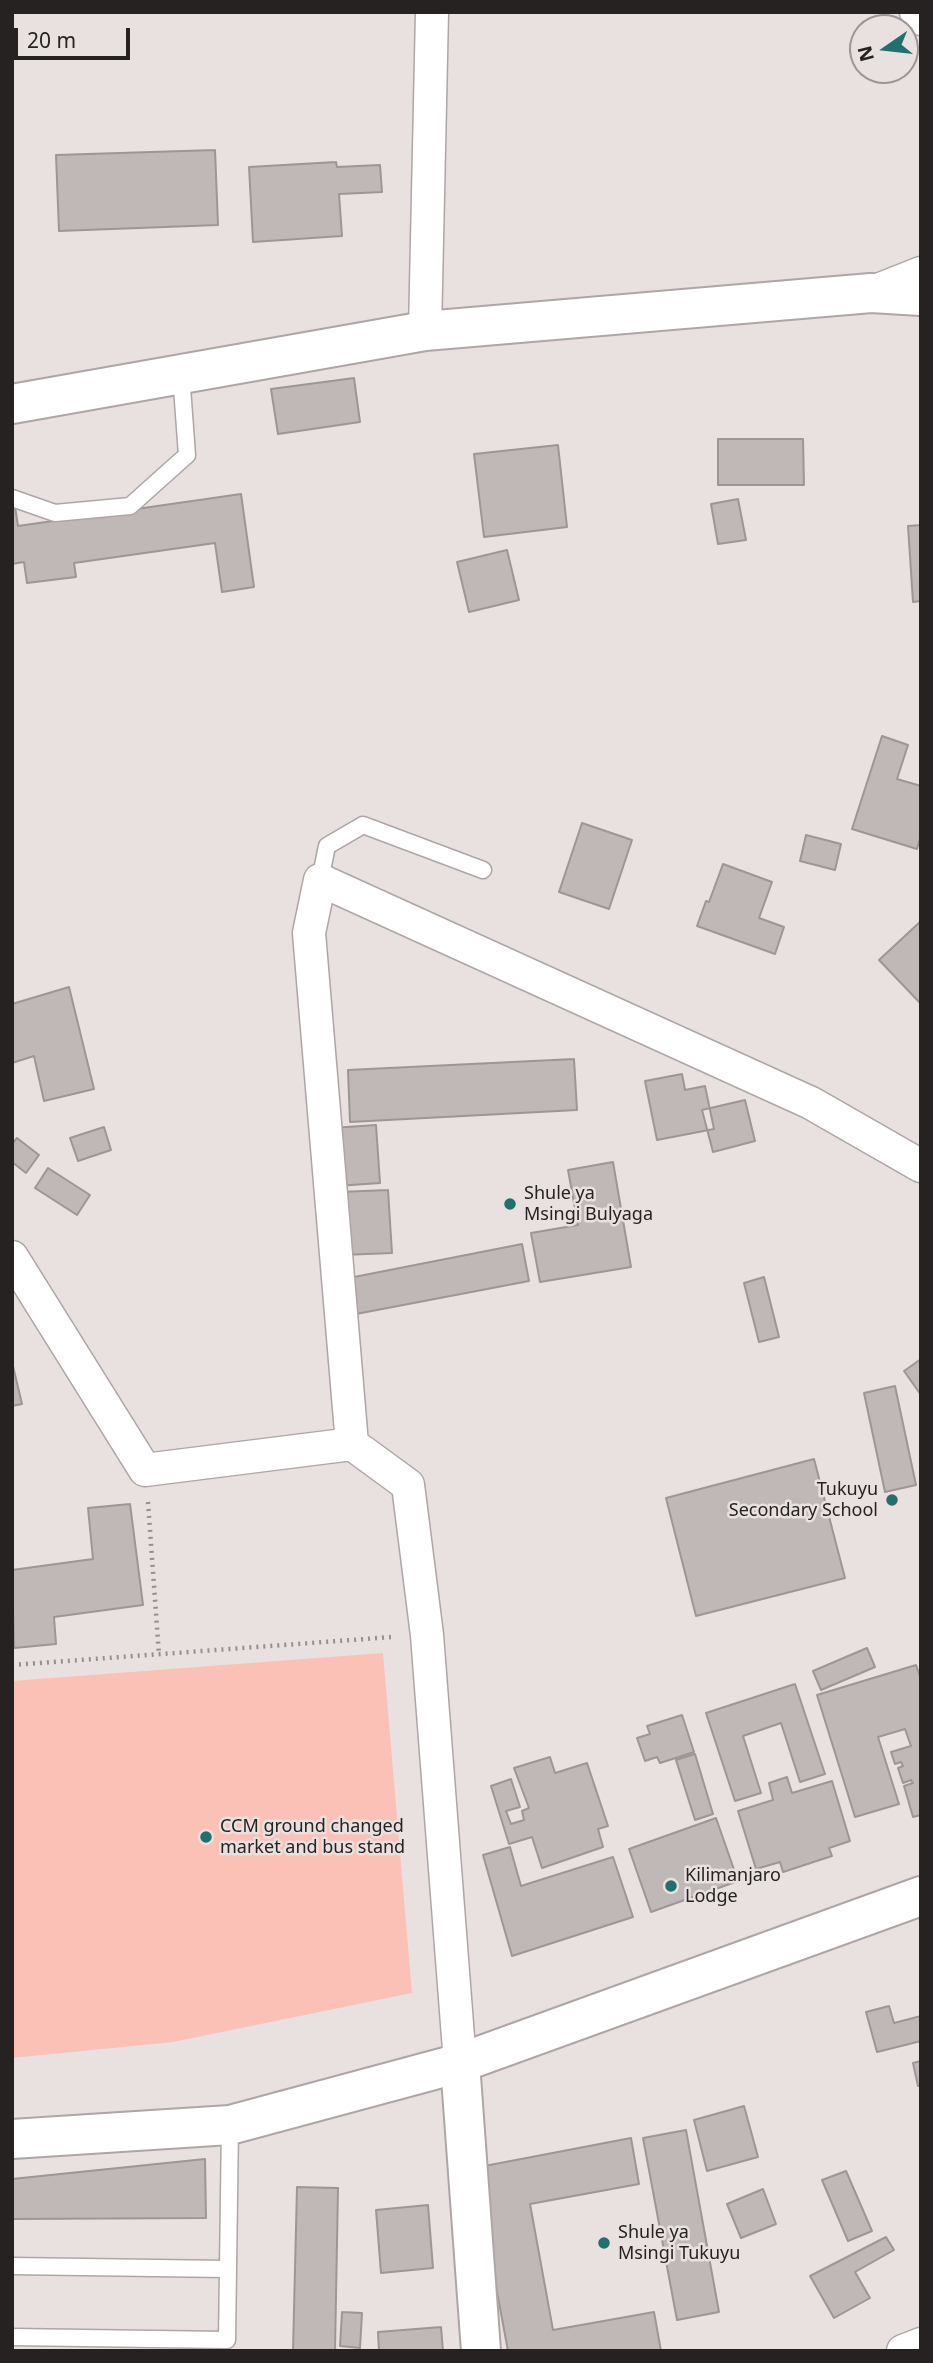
<!DOCTYPE html>
<html>
<head>
<meta charset="utf-8">
<style>
	body { margin:0 }
	#map { position:relative; width:933px; height:2363px; overflow:hidden; background:#e9e1df; font-family:"Noto Sans",sans-serif }
	canvas { display:block }
	.frame { position:absolute; inset:0; border:14px solid #252221; pointer-events:none }
	.north { position:absolute; left:849px; top:14px; width:70px; height:70px; box-sizing:border-box; background:#e9e1df; border:2px solid #9b9593; border-radius:50%; rotate:256deg; font-size:19px; font-weight:700; line-height:28px; text-align:center; color:#252221 }
	.north::after { content:''; display:block; margin:auto; width:24px; height:32px; background:#236e6e; clip-path:polygon(50% 0,100% 100%,50% 72%,0 100%) }
	.scale { position:absolute; left:14px; top:28px; width:116px; height:32px; box-sizing:border-box; border:4px solid #252221; border-top:0; padding-left:9px; font-size:21px; line-height:24px; white-space:nowrap; color:#252221; -webkit-text-stroke:5px #e9e1df; paint-order:stroke }
</style>
</head>
<body>
<div id="map">
<canvas width="933" height="2363"></canvas>
<div class="frame"></div>
<div class="north">N</div>
<div class="scale">20 m</div>
</div>
<script>
const context = document.querySelector('canvas').getContext('2d');
context.lineJoin = 'round';
function paint(path, color) {
  context.fillStyle = color;
  context.fill(path, 'evenodd');
}
function shape(rows) {
  const path = new Path2D();
  for (const r of rows) {
    path.moveTo(r[0], r[1]);
    for (let i = 2; i < r.length; i += 2) path.lineTo(r[i], r[i + 1]);
  }
  return path;
}
function strokePath(path, color, width, dash) {
  context.strokeStyle = color;
  context.lineWidth = width;
  context.lineCap = dash ? 'butt' : 'round';
  context.setLineDash(dash || []);
  context.stroke(path);
}
function label(font, color, halo, rows, align = 'center') {
  context.font = font + ' "Noto Sans",sans-serif';
  context.lineWidth = 5;
  context.setLineDash([]);
  context.textBaseline = 'middle';
  context.strokeStyle = halo;
  context.fillStyle = color;
  for (const [text, x, y, turn = 0] of rows) {
    context.save();
    context.translate(x, y);
    context.rotate((+turn || 0) * Math.PI / 180);
    context.textAlign = isNaN(turn) ? turn : align;
    if (halo) context.strokeText(text, 0, 0);
    context.fillText(text, 0, 0);
    context.restore();
  }
}
paint(shape([
	[383,1653,412,1993,173,2042,12,2058,12,1681]
]), '#fbc1b6');
const building = shape([
	[215,150,218,225,59,231,56,155,215,150],
	[336,162,337,167,380,165,382,192,339,194,342,236,253,242,249,167,336,162],
	[354,378,360,422,278,434,271,389,354,378],
	[718,439,803,439,804,485,718,485,718,439],
	[558,445,567,527,484,537,474,454,558,445],
	[12,487,18,526,241,494,254,587,222,592,215,543,74,563,76,577,27,583,24,562,12,564,12,487],
	[738,499,746,540,718,544,711,504,738,499],
	[921,525,921,601,913,602,908,526,921,525],
	[507,550,519,600,469,612,457,562,507,550],
	[882,736,908,745,897,779,921,786,921,835,917,849,852,829,882,736],
	[582,823,632,840,609,909,559,892,582,823],
	[806,835,841,844,835,870,800,861,806,835],
	[723,864,772,882,759,918,784,927,775,954,697,926,706,901,709,902,723,864],
	[921,921,921,1004,879,960,921,921],
	[69,987,94,1089,44,1101,34,1056,12,1063,12,1004,69,987],
	[574,1059,577,1110,350,1122,348,1070,574,1059],
	[682,1074,685,1090,705,1086,714,1129,657,1140,645,1081,682,1074],
	[745,1100,755,1141,713,1152,702,1110,745,1100],
	[376,1125,380,1183,337,1186,332,1128,376,1125],
	[104,1127,111,1150,78,1161,70,1138,104,1127],
	[17,1138,39,1155,26,1173,12,1162,12,1144,17,1138],
	[613,1162,631,1267,540,1282,531,1233,578,1225,568,1170,613,1162],
	[48,1168,90,1195,77,1215,35,1188,48,1168],
	[388,1190,392,1253,342,1255,339,1192,388,1190],
	[522,1244,529,1281,356,1314,349,1278,522,1244],
	[764,1277,779,1337,759,1342,744,1283,764,1277],
	[921,1359,921,1395,904,1371,921,1359],
	[12,1362,22,1404,12,1406,12,1362],
	[895,1386,916,1485,885,1492,864,1393,895,1386],
	[814,1459,845,1578,696,1616,666,1498,814,1459],
	[130,1504,143,1605,54,1617,56,1644,14,1648,12,1570,93,1559,88,1508,130,1504],
	[867,1648,875,1667,821,1690,813,1671,867,1648],
	[916,1665,921,1679,921,1815,913,1817,904,1786,913,1783,911,1780,903,1783,898,1768,903,1766,901,1762,895,1764,891,1752,911,1746,905,1729,878,1737,899,1804,855,1817,817,1695,916,1665],
	[795,1684,825,1774,800,1782,781,1723,743,1736,761,1793,735,1801,706,1713,795,1684],
	[682,1715,694,1752,660,1763,657,1757,645,1761,637,1738,650,1734,647,1726,682,1715],
	[695,1754,713,1814,695,1820,676,1760,695,1754],
	[550,1757,555,1773,587,1763,608,1826,598,1829,603,1847,542,1868,532,1837,509,1844,491,1786,511,1779,520,1807,506,1811,511,1824,524,1820,522,1811,529,1808,514,1768,550,1757],
	[787,1777,792,1793,832,1781,850,1841,829,1848,832,1856,783,1872,780,1862,756,1869,738,1811,773,1800,769,1783,787,1777],
	[716,1818,738,1881,651,1912,629,1849,716,1818],
	[510,1847,521,1886,613,1857,633,1917,512,1956,483,1855,510,1847],
	[889,2006,894,2023,921,2016,921,2041,877,2052,866,2012,889,2006],
	[921,2061,921,2086,918,2086,913,2063,921,2061],
	[744,2106,758,2157,707,2171,694,2120,744,2106],
	[686,2130,719,2312,677,2320,643,2138,686,2130],
	[631,2138,639,2184,530,2204,553,2330,654,2312,661,2351,508,2351,474,2168,631,2138],
	[205,2159,206,2218,12,2219,12,2179,205,2159],
	[846,2171,872,2231,848,2241,822,2180,846,2171],
	[297,2187,338,2188,335,2351,293,2351,297,2187],
	[763,2189,776,2224,741,2238,727,2204,763,2189],
	[428,2205,433,2268,381,2273,376,2210,428,2205],
	[886,2237,894,2250,855,2272,870,2298,834,2318,810,2276,886,2237],
	[342,2312,362,2313,360,2348,340,2346,342,2312],
	[441,2327,443,2351,379,2351,378,2332,441,2327]
]);
paint(building, '#bfb8b6');
strokePath(building, '#9e9695', 2);
const service = shape([
	[12,498,55,513,130,506,187,455,181,374],
	[320,880,327,846,363,825,483,870],
	[12,2266,227,2269],
	[12,2337,227,2340,230,2125]
]);
const minor = shape([
	[916,12,921,19],
	[873,292,921,273],
	[425,331,432,12],
	[12,1257,145,1470,352,1444,408,1485,427,1635,460,2063],
	[352,1444,309,933,320,880,811,1103,921,1166],
	[903,2351,921,2344]
]);
const tertiary = shape([
	[12,404,425,331,871,293,921,296],
	[460,2063,481,2351]
]);
const trunk = shape([
	[12,2139,230,2125,460,2063,921,1896]
]);
strokePath(service, '#aea6a5', 19);
strokePath(minor, '#aea6a5', 35);
strokePath(tertiary, '#aea6a5', 42);
strokePath(trunk, '#aea6a5', 42);
strokePath(shape([
	[148,1502,159,1655],
	[12,1665,392,1637]
]), '#95908e', 4.5, [2, 5]);
strokePath(service, '#fff', 16);
strokePath(minor, '#fff', 32);
strokePath(tertiary, '#fff', 38);
strokePath(trunk, '#fff', 38);
for (const [x, y, r, color] of [
	[510,1204,7,"#236e6e"],
	[892,1500,7,"#236e6e"],
	[206,1837,7,"#236e6e"],
	[671,1886,7,"#236e6e"],
	[604,2243,7,"#236e6e"]
]) {
  const dot = new Path2D();
  dot.arc(x, y, r, 0, 2 * Math.PI);
  context.fillStyle = color;
  context.fill(dot);
  strokePath(dot, '#e9e1df', 2.5);
}
label('18px', '#252221', '#e9e1df', [
	["Shule ya",524,1194],
	["Msingi Bulyaga",524,1215],
	["Tukuyu",878,1490,"right"],
	["Secondary School",878,1511,"right"],
	["CCM ground changed",220,1827],
	["market and bus stand",220,1848],
	["Kilimanjaro",685,1876],
	["Lodge",685,1897],
	["Shule ya",618,2233],
	["Msingi Tukuyu",618,2254]
], 'left');
</script>
</body>
</html>
